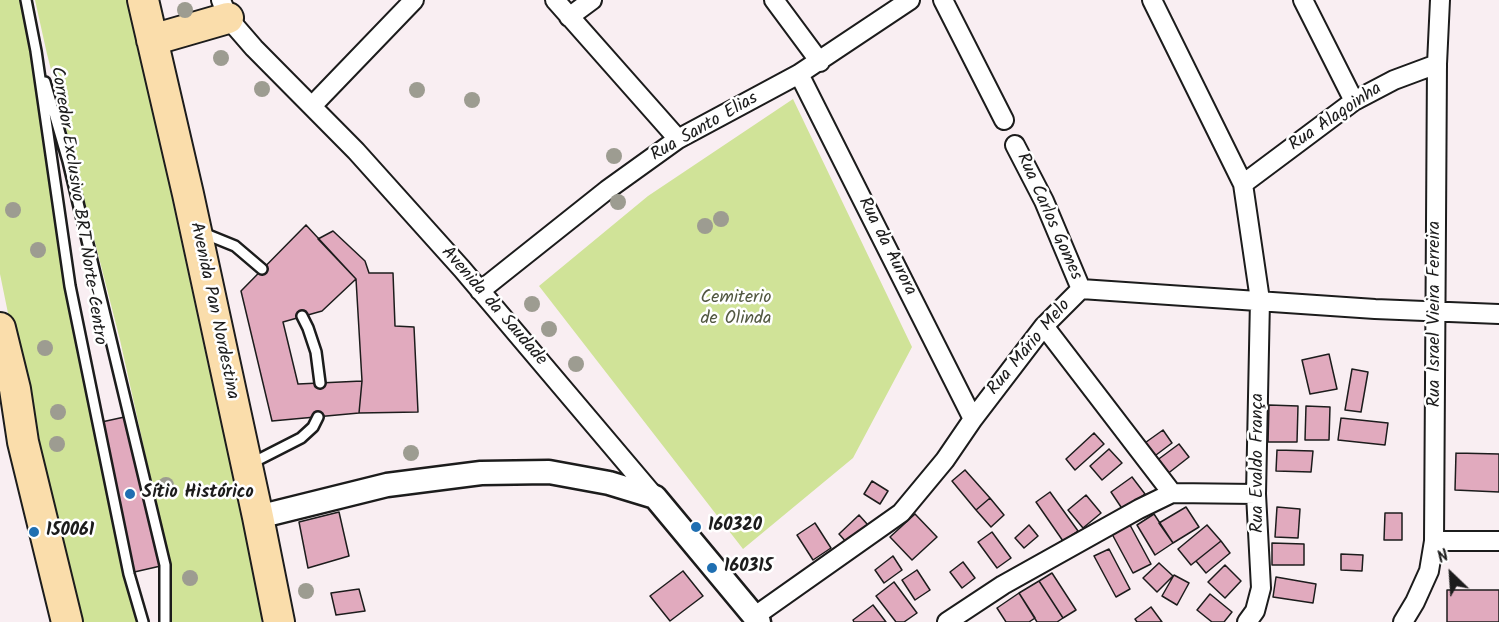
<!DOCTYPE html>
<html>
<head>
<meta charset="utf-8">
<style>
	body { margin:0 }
	#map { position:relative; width:1499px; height:622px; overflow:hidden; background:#f9eef2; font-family:Kalam,sans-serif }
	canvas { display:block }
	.north { position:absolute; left:1421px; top:544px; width:60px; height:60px; -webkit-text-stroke:4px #fff; paint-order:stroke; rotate:335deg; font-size:16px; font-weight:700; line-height:24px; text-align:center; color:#1c1c1c }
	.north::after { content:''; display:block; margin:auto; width:21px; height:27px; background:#1c1c1c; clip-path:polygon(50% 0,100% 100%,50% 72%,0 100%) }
</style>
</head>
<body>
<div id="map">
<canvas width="1499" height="622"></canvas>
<div class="north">N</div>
</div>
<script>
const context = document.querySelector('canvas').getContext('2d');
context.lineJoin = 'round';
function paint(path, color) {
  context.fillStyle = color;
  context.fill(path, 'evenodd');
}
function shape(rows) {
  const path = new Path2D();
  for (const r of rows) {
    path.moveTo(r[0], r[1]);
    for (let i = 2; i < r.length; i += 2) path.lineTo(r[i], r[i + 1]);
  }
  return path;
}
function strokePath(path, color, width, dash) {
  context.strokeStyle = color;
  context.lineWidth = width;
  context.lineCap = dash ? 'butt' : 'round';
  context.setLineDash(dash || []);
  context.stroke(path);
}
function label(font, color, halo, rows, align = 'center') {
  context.font = font + ' Kalam,sans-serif';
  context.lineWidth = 5;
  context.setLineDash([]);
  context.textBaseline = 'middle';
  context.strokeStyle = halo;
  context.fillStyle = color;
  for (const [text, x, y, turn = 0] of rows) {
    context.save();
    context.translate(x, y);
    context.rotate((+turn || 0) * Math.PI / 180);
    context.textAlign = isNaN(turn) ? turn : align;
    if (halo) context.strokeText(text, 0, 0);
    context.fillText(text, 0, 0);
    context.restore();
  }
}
paint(shape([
	[0,0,26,0,97,423,145,622,77,622,50,519,0,274],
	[35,0,129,0,207,360,261,592,261,622,170,622,170,565,120,340,47,54],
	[793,99,912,347,853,458,743,549,539,286,648,196]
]), '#d0e398');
const building = shape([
	[306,225,356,279,322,311,283,322,298,384,362,381,359,413,272,421,241,291,306,225],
	[333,231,365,261,369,273,393,273,395,326,414,327,418,412,359,413,362,381,356,279,318,239,333,231],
	[1329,354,1337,389,1310,394,1302,360,1329,354],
	[1352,369,1368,372,1361,412,1345,410,1352,369],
	[1269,405,1298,406,1297,442,1268,442,1269,405],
	[1306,406,1330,407,1329,440,1305,440,1306,406],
	[129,416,165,565,130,573,97,423,129,416],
	[1341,418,1388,423,1385,445,1338,440,1341,418],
	[1163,430,1172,443,1152,458,1142,445,1163,430],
	[1094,433,1104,444,1075,470,1066,459,1094,433],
	[1179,444,1189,457,1166,475,1156,461,1179,444],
	[1109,449,1122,463,1102,480,1090,466,1109,449],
	[1277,450,1313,451,1311,472,1276,471,1277,450],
	[1456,453,1499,454,1499,492,1455,490,1456,453],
	[965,470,990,498,976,510,952,481,965,470],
	[1132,477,1145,494,1123,510,1111,492,1132,477],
	[872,481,888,491,880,504,864,494,872,481],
	[1050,492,1078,531,1063,541,1036,502,1050,492],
	[1086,495,1101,513,1083,528,1068,510,1086,495],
	[990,498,1004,515,991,527,976,510,990,498],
	[1186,507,1199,527,1173,543,1159,523,1186,507],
	[1277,507,1300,509,1298,538,1275,537,1277,507],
	[339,512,349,556,308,568,299,522,339,512],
	[1385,513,1402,513,1402,540,1384,540,1385,513],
	[915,514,937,537,912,560,890,537,915,514],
	[1154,514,1173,543,1155,555,1137,525,1154,514],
	[859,515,868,525,848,544,839,534,859,515],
	[815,523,831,548,813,560,797,535,815,523],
	[1029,525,1038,536,1024,548,1015,538,1029,525],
	[1130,525,1151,564,1133,573,1112,534,1130,525],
	[1207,525,1221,541,1191,565,1178,549,1207,525],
	[992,532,1011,558,997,568,978,542,992,532],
	[1221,541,1230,553,1206,573,1196,561,1221,541],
	[1272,543,1304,544,1304,565,1272,565,1272,543],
	[1109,549,1130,589,1116,597,1094,556,1109,549],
	[1341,554,1363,555,1362,571,1341,570,1341,554],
	[893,556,902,570,884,583,875,570,893,556],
	[963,562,975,578,962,588,950,572,963,562],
	[1159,563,1173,576,1157,592,1143,578,1159,563],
	[1225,565,1241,581,1225,598,1208,582,1225,565],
	[917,570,930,590,915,600,902,580,917,570],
	[683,571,703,596,670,621,650,596,683,571],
	[1052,573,1076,610,1063,618,1039,581,1052,573],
	[1174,575,1189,583,1177,605,1162,596,1174,575],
	[1276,577,1316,584,1313,603,1273,597,1276,577],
	[1039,581,1063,618,1057,622,1037,622,1019,593,1039,581],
	[894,582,917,613,904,622,896,622,876,596,894,582],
	[359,589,365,611,336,615,331,593,359,589],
	[1447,590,1499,590,1499,622,1447,622,1447,590],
	[1019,593,1035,618,1029,622,1006,622,997,608,1019,593],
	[1210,594,1232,612,1224,622,1212,622,1197,610,1210,594],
	[873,605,886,622,854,622,853,620,873,605],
	[1151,607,1162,622,1137,622,1135,619,1151,607]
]);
paint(building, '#e1aabe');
strokePath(building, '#1c1c1c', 1.5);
const service = shape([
	[26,0,36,51,70,286,129,574,143,622],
	[45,82,68,161,165,565,165,622],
	[203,233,235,246,262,269],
	[302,316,308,328,316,352,320,383],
	[252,463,301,438,313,427,318,417]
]);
const minor = shape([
	[221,0,228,18,254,48,356,151,462,269,655,497],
	[555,0,678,139],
	[774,0,820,62],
	[943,0,1004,120],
	[1152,0,1243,184,1260,300,1256,494,1261,588,1255,611,1247,622],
	[1303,0,1354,101],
	[569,17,592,0],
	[799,74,973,419],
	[312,106,414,0],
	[1015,145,1044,201,1081,289],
	[1243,184,1354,101,1394,80,1437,64],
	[480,291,607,190,678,139,799,74,910,0],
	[1044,326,1172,493],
	[1434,541,1499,541],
	[755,616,901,513,945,460,973,419,1044,326,1081,289,1375,309,1499,314],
	[947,622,1003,585,1139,509,1172,493,1256,494],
	[1403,622,1415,602,1429,571,1434,541,1437,64,1440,0]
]);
const tertiary = shape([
	[258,517,387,485,481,473,549,472,609,483,655,497,759,622]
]);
const trunk = shape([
	[143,0,188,194,258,517,279,622],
	[152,40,228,18],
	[0,328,15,389,23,442,67,622]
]);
strokePath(service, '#1c1c1c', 14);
strokePath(minor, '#1c1c1c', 22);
strokePath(tertiary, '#1c1c1c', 27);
strokePath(trunk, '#1c1c1c', 34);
strokePath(service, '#fff', 9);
strokePath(minor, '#fff', 18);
strokePath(tertiary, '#fff', 22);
strokePath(trunk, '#faddab', 30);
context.fillStyle = '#9d9c91';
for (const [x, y] of [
	[185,10],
	[221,58],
	[262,89],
	[417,90],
	[472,100],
	[614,156],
	[618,202],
	[13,210],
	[721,219],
	[705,226],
	[38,250],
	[532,304],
	[549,329],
	[45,348],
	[576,364],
	[58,412],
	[57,444],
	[411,453],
	[166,485],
	[190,578],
	[306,591]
]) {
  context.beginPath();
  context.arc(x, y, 8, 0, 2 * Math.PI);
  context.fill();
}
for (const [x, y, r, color] of [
	[130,494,6,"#1f6fb2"],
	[696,527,6,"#1f6fb2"],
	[34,532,6,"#1f6fb2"],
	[712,568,6,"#1f6fb2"]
]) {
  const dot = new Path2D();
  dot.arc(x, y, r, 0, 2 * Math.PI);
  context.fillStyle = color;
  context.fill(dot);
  strokePath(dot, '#fff', 2);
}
label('18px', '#1c1c1c', '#fff', [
	["Rua Alagoinha",1336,118,-34],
	["Rua Santo Elias",705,128,-30],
	["Corredor Exclusivo BRT Norte-Centro",77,206,81],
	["Rua Carlos Gomes",1048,217,66],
	["Rua da Aurora",886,247,63],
	["Avenida da Saudade",493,307,49],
	["Avenida Pan Nordestina",213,311,78],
	["Rua Israel Vieira Ferreira",1436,314,-90],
	["Rua Mário Melo",1030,348,-50],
	["Rua Evaldo França",1259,463,-90]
]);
label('18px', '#525841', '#fff', [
	["Cemiterio",736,299],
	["de Olinda",736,320]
]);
label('bold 18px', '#1c1c1c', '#fff', [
	["Sítio Histórico",142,494],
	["160320",708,527],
	["150061",46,532],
	["160315",724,568]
], 'left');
</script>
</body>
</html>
